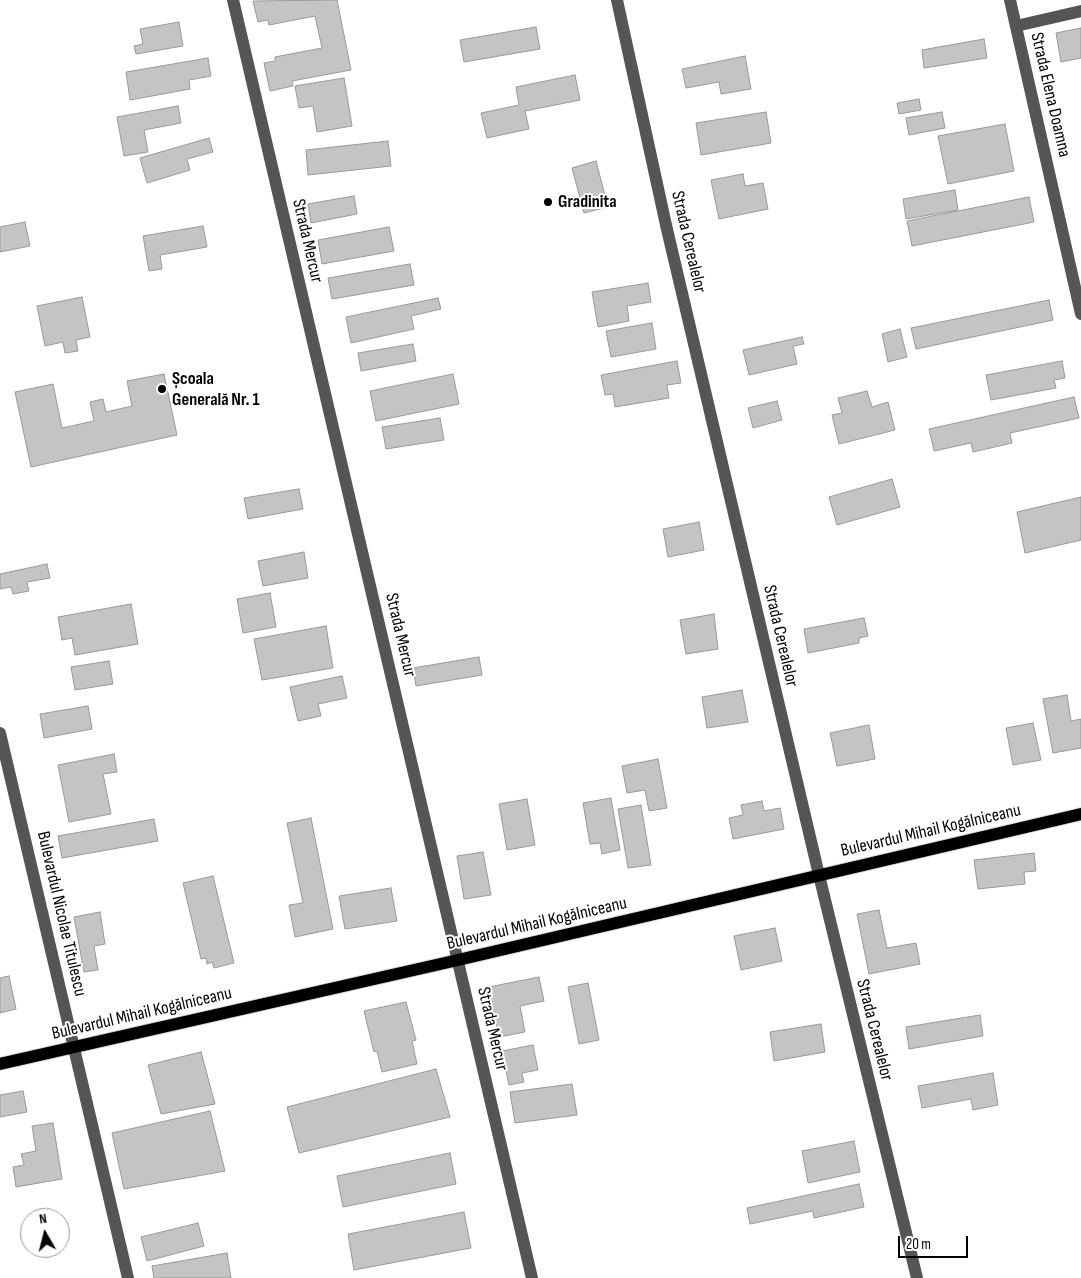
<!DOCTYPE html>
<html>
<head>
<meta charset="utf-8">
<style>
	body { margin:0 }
	#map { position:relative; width:1081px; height:1278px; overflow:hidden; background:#fff; font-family:"Sofia Sans Condensed",sans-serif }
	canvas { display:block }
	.north { position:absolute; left:20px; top:1208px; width:50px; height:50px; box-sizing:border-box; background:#fff; border:1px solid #999; border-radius:50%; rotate:352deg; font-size:14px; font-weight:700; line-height:20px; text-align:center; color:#000 }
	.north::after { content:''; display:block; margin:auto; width:18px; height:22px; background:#000; clip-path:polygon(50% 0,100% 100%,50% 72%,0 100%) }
	.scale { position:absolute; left:898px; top:1236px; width:70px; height:22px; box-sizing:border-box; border:2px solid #000; border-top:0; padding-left:6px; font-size:15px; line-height:18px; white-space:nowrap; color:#000; -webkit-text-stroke:4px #fff; paint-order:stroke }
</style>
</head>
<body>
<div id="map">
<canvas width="1081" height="1278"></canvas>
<div class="north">N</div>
<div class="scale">20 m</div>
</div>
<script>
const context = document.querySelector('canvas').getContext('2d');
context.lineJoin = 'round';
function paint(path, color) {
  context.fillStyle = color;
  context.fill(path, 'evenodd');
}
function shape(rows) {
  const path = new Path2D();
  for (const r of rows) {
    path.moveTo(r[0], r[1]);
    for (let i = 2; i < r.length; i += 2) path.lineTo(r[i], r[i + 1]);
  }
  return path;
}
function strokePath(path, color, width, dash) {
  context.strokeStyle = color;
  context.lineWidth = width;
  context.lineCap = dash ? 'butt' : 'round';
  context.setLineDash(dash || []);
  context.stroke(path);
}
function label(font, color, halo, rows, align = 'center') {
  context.font = font + ' "Sofia Sans Condensed",sans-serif';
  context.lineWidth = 4;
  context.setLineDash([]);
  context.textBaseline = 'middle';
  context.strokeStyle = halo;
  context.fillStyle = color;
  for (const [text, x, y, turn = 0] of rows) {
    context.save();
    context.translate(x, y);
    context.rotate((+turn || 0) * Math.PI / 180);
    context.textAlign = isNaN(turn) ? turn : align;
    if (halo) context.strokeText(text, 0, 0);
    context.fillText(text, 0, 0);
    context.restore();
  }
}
const building = shape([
	[337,0,351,70,292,81,293,86,270,91,264,63,275,61,275,57,322,48,315,16,269,25,268,20,258,22,253,1,337,0],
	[179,22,183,46,136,54,134,46,143,44,140,29,179,22],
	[536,27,540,49,464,62,460,40,536,27],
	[1081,28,1081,58,1061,62,1056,33,1081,28],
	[984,39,987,58,924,68,922,50,984,39],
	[745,56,751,89,721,94,719,82,686,88,682,69,745,56],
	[208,58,211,76,189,80,190,89,130,100,126,72,208,58],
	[575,75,580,100,525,111,529,129,487,138,481,113,519,105,516,87,575,75],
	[344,78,352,126,317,132,313,106,299,108,295,86,344,78],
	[919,99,921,110,899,114,897,103,919,99],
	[178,106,181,123,144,130,148,152,124,156,117,117,178,106],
	[766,112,771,143,701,155,696,123,766,112],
	[942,112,945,128,909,135,906,118,942,112],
	[1005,124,1014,171,948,184,938,136,1005,124],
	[209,138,213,152,187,159,190,170,147,183,140,158,209,138],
	[388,141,391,166,308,175,306,150,388,141],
	[596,161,608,207,584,213,572,168,596,161],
	[743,174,745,186,763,183,768,209,719,219,711,180,743,174],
	[955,190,958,210,906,219,903,199,955,190],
	[354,196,357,214,311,223,308,204,354,196],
	[1029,197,1034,222,912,246,907,221,1029,197],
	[25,222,30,246,0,252,0,227,25,222],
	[203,226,207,247,160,255,162,269,149,271,143,236,203,226],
	[389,227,394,251,322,264,318,240,389,227],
	[410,264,414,285,332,299,328,278,410,264],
	[648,283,651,302,627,306,629,321,598,327,592,292,648,283],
	[82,297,90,337,76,340,78,351,65,353,63,342,45,346,37,306,82,297],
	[438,298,441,309,411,316,414,329,351,343,346,317,438,298],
	[1049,300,1053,320,916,349,911,328,1049,300],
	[652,323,656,349,611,357,606,331,652,323],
	[900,329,907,357,888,362,882,334,900,329],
	[802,337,804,344,793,346,797,364,749,375,743,350,802,337],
	[413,344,416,361,361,371,358,353,413,344],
	[677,361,681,383,667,385,669,398,615,407,613,394,605,395,601,375,677,361],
	[1062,361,1065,378,1054,380,1056,388,991,400,986,375,1062,361],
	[164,374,177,435,31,467,15,392,53,384,62,428,94,421,90,402,103,399,106,412,132,406,127,381,164,374],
	[453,374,459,404,376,421,370,391,453,374],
	[867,391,872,407,888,402,895,430,839,444,832,415,842,413,838,398,867,391],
	[1074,397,1079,418,1010,433,1012,443,973,452,971,443,934,451,929,429,1074,397],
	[777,401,782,420,753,428,748,408,777,401],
	[440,418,444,440,386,449,382,427,440,418],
	[892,479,900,507,837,525,829,497,892,479],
	[299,489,303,509,248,519,244,498,299,489],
	[1081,497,1081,540,1025,553,1017,512,1081,497],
	[699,522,704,550,668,557,663,529,699,522],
	[304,552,308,578,263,586,258,561,304,552],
	[47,564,50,578,27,582,29,591,13,594,11,587,0,589,0,574,47,564],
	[270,593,276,627,243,633,237,599,270,593],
	[131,604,138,644,75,655,72,638,62,640,58,617,131,604],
	[714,614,718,649,686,654,680,620,714,614],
	[864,618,868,636,859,638,859,643,808,653,804,629,864,618],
	[326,626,333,668,262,680,254,639,326,626],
	[479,657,482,675,416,686,413,668,479,657],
	[109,661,113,684,75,690,71,667,109,661],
	[342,676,347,698,318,704,321,716,298,721,290,687,342,676],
	[742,690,748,722,707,728,702,697,742,690],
	[1067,695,1071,721,1081,719,1081,748,1053,753,1043,699,1067,695],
	[88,706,92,729,44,738,40,714,88,706],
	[1033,723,1041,760,1013,765,1006,728,1033,723],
	[869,725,875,759,837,766,830,733,869,725],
	[114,754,117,772,103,774,111,814,69,822,58,765,114,754],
	[658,759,667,808,649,811,645,790,627,793,622,766,658,759],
	[611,798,620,850,602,854,600,843,590,844,583,803,611,798],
	[527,799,535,845,507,850,499,804,527,799],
	[762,801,764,811,780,808,784,829,733,839,729,818,743,815,741,805,762,801],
	[641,805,651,865,628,868,618,809,641,805],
	[311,818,333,929,295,937,289,905,303,903,287,823,311,818],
	[154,819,158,841,62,858,58,836,154,819],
	[483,852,491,895,464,899,457,856,483,852],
	[1034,853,1036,871,1024,872,1025,884,978,889,974,860,1034,853],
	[213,876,234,963,214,968,212,962,207,964,206,958,201,959,183,883,213,876],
	[391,888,397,921,345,929,339,896,391,888],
	[879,910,887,948,916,943,920,964,869,974,857,914,879,910],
	[100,912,105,944,94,946,98,970,84,972,74,917,100,912],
	[775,928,782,961,741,970,734,936,775,928],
	[9,976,16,1009,0,1013,0,978,9,976],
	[539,977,544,1001,520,1006,525,1032,499,1037,489,987,539,977],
	[588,983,599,1040,579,1044,568,987,588,983],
	[406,1002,416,1040,412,1041,417,1064,382,1072,377,1051,374,1052,364,1011,406,1002],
	[980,1015,983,1036,909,1049,906,1027,980,1015],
	[821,1024,825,1052,774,1061,770,1032,821,1024],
	[533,1045,538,1070,522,1073,524,1082,509,1085,502,1051,533,1045],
	[201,1052,215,1104,161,1114,148,1065,201,1052],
	[436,1069,450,1117,299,1153,287,1107,436,1069],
	[993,1073,998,1105,973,1110,971,1099,922,1108,918,1086,993,1073],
	[572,1084,577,1115,515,1123,510,1092,572,1084],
	[23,1091,27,1112,0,1117,0,1095,23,1091],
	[210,1111,225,1171,124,1189,112,1133,210,1111],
	[53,1123,62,1179,16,1187,13,1167,24,1165,21,1154,36,1151,32,1126,53,1123],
	[854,1141,860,1172,808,1183,802,1151,854,1141],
	[450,1153,456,1184,343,1207,337,1176,450,1153],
	[859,1184,864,1207,814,1218,813,1211,750,1224,747,1208,859,1184],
	[464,1212,471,1248,354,1270,348,1234,464,1212],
	[62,1216,66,1239,60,1240,60,1218,54,1218,62,1216],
	[198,1223,204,1246,147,1261,141,1237,198,1223],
	[227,1253,231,1278,154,1278,152,1266,227,1253]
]);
paint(building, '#c4c4c4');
strokePath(building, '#999', 1);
const major = shape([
	[0,1064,458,960,1081,814]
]);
strokePath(major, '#dbdbdb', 14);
strokePath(shape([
	[233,0,532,1278],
	[617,0,666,225,819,875,917,1278],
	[1010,0,1081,314],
	[1016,26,1081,11],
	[0,733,128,1278]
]), '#555', 12);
strokePath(major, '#000', 12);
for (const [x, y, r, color] of [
	[548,202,5,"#000"],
	[162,389,5,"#000"]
]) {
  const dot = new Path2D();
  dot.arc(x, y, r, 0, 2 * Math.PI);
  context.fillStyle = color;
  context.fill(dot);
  strokePath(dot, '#fff', 2);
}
label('18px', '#000', '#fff', [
	["Strada Elena Doamna",1050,95,77],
	["Strada Mercur",307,241,77],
	["Strada Cerealelor",688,242,77],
	["Strada Mercur",400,635,77],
	["Strada Cerealelor",780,636,77],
	["Bulevardul Mihail Kogălniceanu",931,831,-13],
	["Bulevardul Nicolae Titulescu",61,914,77],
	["Bulevardul Mihail Kogălniceanu",537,924,-13],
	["Bulevardul Mihail Kogălniceanu",142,1014,-13],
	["Strada Mercur",492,1029,77],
	["Strada Cerealelor",874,1030,76]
]);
label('bold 18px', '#000', '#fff', [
	["Gradinita",558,202],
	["Școala",172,379],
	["Generală Nr. 1",172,400]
], 'left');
</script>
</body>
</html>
